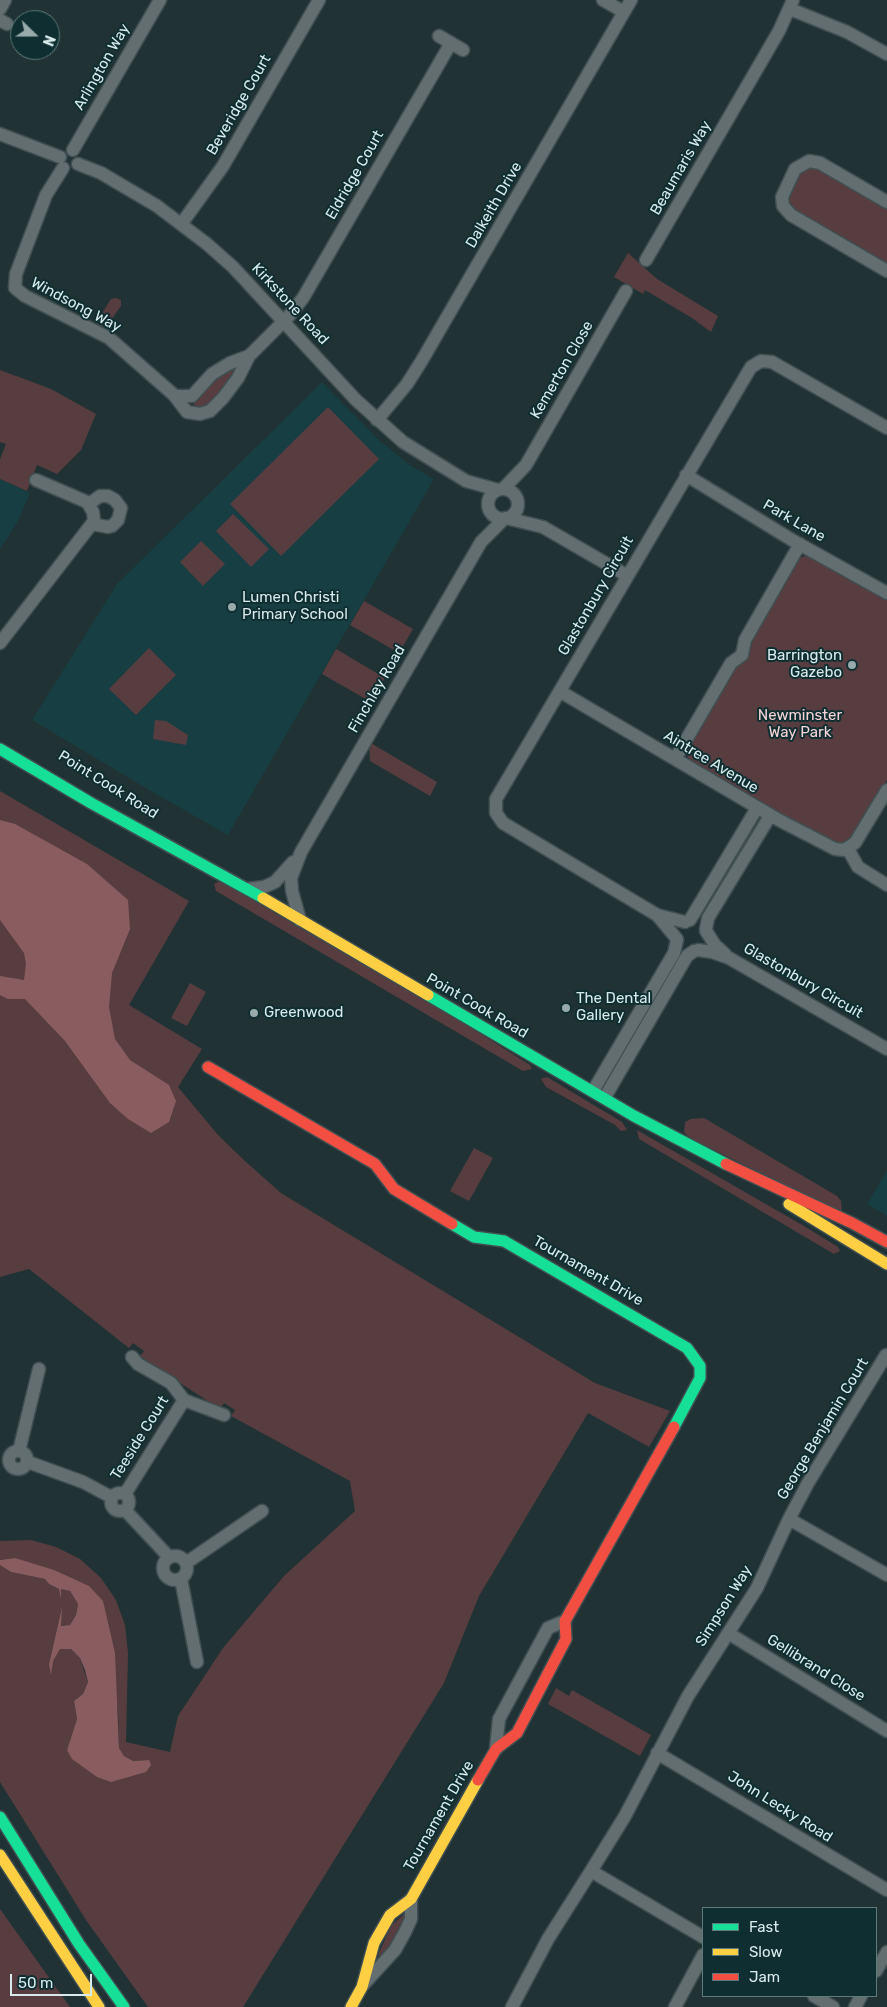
<!DOCTYPE html>
<html>
<head>
<meta charset="utf-8">
<style>
	body { margin:0 }
	#map { position:relative; width:887px; height:2007px; overflow:hidden; background:#213234; font-family:Rubik,sans-serif }
	canvas { display:block }
	.legend { position:absolute; left:702px; top:1907px; width:175px; height:90px; box-sizing:border-box; background:#0f2e31; border:1px solid #5f797c; margin:0; padding:6px 9px; list-style:none; font-size:15px; color:#d8eaec }
	.legend li { display:flex; align-items:center; gap:10px; height:25px }
	.legend b { width:25px; border:1px solid #5f797c }
	.north { position:absolute; left:10px; top:10px; width:50px; height:50px; box-sizing:border-box; background:#0f2e31; border:1px solid #5f797c; border-radius:50%; rotate:112deg; font-size:14px; font-weight:700; line-height:20px; text-align:center; color:#d8eaec }
	.north::after { content:''; display:block; margin:auto; width:18px; height:22px; background:#98aaac; clip-path:polygon(50% 0,100% 100%,50% 72%,0 100%) }
	.scale { position:absolute; left:10px; top:1974px; width:82px; height:22px; box-sizing:border-box; border:2px solid #d8eaec; border-top:0; padding-left:6px; font-size:15px; line-height:18px; white-space:nowrap; color:#d8eaec; -webkit-text-stroke:4px #0f2e31; paint-order:stroke }
</style>
</head>
<body>
<div id="map">
<canvas width="887" height="2007"></canvas>
<ul class="legend">
<li><b style="height:6px;background:#16e098"></b>Fast</li>
<li><b style="height:6px;background:#ffcf43"></b>Slow</li>
<li><b style="height:6px;background:#f24e42"></b>Jam</li>
</ul>
<div class="north">N</div>
<div class="scale">50 m</div>
</div>
<script>
const context = document.querySelector('canvas').getContext('2d');
context.lineJoin = 'round';
function paint(path, color) {
  context.fillStyle = color;
  context.fill(path, 'evenodd');
}
function shape(rows) {
  const path = new Path2D();
  for (const r of rows) {
    if (r.length === 3) {
      path.moveTo(r[0] + r[2], r[1]);
      path.arc(r[0], r[1], r[2], 0, 2 * Math.PI);
      continue;
    }
    path.moveTo(r[0], r[1]);
    for (let i = 2; i < r.length; i += 2) path.lineTo(r[i], r[i + 1]);
  }
  return path;
}
function strokePath(path, color, width, dash) {
  context.strokeStyle = color;
  context.lineWidth = width;
  context.lineCap = dash ? 'butt' : 'round';
  context.setLineDash(dash || []);
  context.stroke(path);
}
function label(font, color, halo, rows, align = 'center') {
  context.font = font + ' Rubik,sans-serif';
  context.lineWidth = 4;
  context.setLineDash([]);
  context.textBaseline = 'middle';
  context.strokeStyle = halo;
  context.fillStyle = color;
  for (const [text, x, y, turn = 0] of rows) {
    context.save();
    context.translate(x, y);
    context.rotate((+turn || 0) * Math.PI / 180);
    context.textAlign = isNaN(turn) ? turn : align;
    if (halo) context.strokeText(text, 0, 0);
    context.fillText(text, 0, 0);
    context.restore();
  }
}
paint(shape([
	[322,382,379,440,411,466,434,479,228,835,149,790,32,720,117,584],
	[0,479,30,493,18,521,0,549],
	[887,1171,887,1216,867,1204]
]), '#173e42');
paint(shape([
	[815,167,887,208,887,266,797,214,790,207,788,199,802,168],
	[628,253,657,279,718,316,711,332,692,318,645,290,643,294,614,277],
	[116,298,121,300,121,306,108,324,100,327,98,325,101,315,111,299],
	[237,364,228,383,207,406,198,408,194,405,192,401,199,389],
	[0,370,51,389,96,414,81,450,57,474,37,465,27,491,0,479,0,459,6,444,0,442],
	[328,407,379,459,281,556,230,504],
	[233,514,269,549,251,567,216,531],
	[201,541,225,564,203,586,180,562],
	[805,556,814,558,887,600,887,780,853,840,835,846,690,761,686,753,797,559],
	[364,601,413,629,399,653,350,625],
	[149,648,176,675,136,715,109,689],
	[336,649,385,678,371,702,322,674],
	[155,720,166,721,188,735,186,745,153,739],
	[369,742,437,782,430,796,370,761],
	[0,791,189,901,129,1005,202,1049,178,1087,218,1135,245,1161,281,1193,595,1383,670,1411,649,1447,588,1413,479,1596,444,1683,243,2007,148,2007,86,1920,0,1782,0,1565,11,1572,45,1579,49,1584,59,1589,61,1596,61,1589,70,1591,78,1604,76,1615,70,1625,61,1626,61,1611,49,1664,60,1649,71,1649,80,1658,88,1682,83,1694,74,1701,77,1719,67,1750,97,1777,149,1760,133,1761,124,1756,119,1748,118,1712,103,1601,15,1558,0,1560,0,1541,31,1540,56,1547,80,1559,101,1578,116,1600,125,1625,128,1653,126,1742,170,1752,178,1716,223,1648,284,1576,355,1511,350,1481,231,1416,235,1410,224,1403,220,1409,177,1381,140,1356,144,1351,133,1343,129,1348,29,1269,0,1277],
	[220,881,468,1026,530,1065,532,1069,523,1071,216,891,214,884],
	[190,983,206,992,187,1026,171,1018],
	[547,1077,622,1122,627,1130,621,1131,615,1125,546,1087,541,1079],
	[704,1118,837,1196,841,1201,842,1213,690,1138,684,1132,685,1122,691,1119],
	[637,1130,804,1226,838,1247,840,1251,834,1254,639,1139],
	[474,1148,493,1158,469,1201,450,1191],
	[556,1688,569,1696,572,1690,651,1735,640,1756,548,1704],
	[0,1909,70,2007,0,2007],
	[408,1910,393,1942,382,1957,378,1955,391,1926]
]), '#573d3f');
paint(shape([
	[0,820,15,824,87,864,128,900,130,929,112,973,109,1007,115,1039,130,1060,169,1085,176,1101,169,1122,151,1133,128,1119,110,1103,65,1041,25,999,8,999,0,995,0,976,24,980,26,964,24,953,0,920],
	[15,1558,54,1570,89,1586,103,1601,115,1653,119,1748,124,1756,133,1761,149,1760,151,1765,146,1772,111,1782,97,1777,72,1759,67,1750,77,1719,74,1701,83,1694,88,1682,85,1670,80,1658,71,1649,60,1649,53,1661,51,1675,49,1664,62,1607,61,1626,70,1625,76,1615,78,1604,70,1591,61,1589,61,1599,59,1589,49,1584,45,1579,11,1572,0,1565,0,1560]
]), '#895d5f');
const street = shape([
	[603,0,624,12],
	[0,9,5,0],
	[790,9,847,32,887,54],
	[0,20,7,24],
	[439,36,463,50],
	[0,134,60,157],
	[73,150,160,0],
	[78,164,101,173,157,206,207,244,233,267,356,400,403,442,466,481,498,490],
	[63,168,46,195,16,274,15,288,25,296,109,338,174,395,187,412,200,414,210,411,223,398,238,378,249,356,288,317,303,298,451,43],
	[887,202,820,163,809,161,795,169,782,197,783,206,791,215,887,271],
	[182,223,223,166,319,0],
	[646,260,779,31,793,0],
	[175,396,192,396,212,374,230,363,249,356],
	[377,420,407,384,421,362,631,0],
	[686,475,792,540,887,593],
	[503,489,526,465,626,291],
	[503,504,15],
	[89,504,100,496,108,496,115,500,121,508,118,520,112,526,108,527,92,524],
	[506,518,543,527,626,575],
	[0,643,94,521,93,512,87,502,36,480],
	[561,692,777,819,835,849,844,850,855,843,887,790],
	[675,759,731,663,742,655,745,640,800,544],
	[848,849,858,867,887,885],
	[248,889,264,887,275,882,293,862],
	[657,915,677,939],
	[300,920,292,891,291,878,301,852,481,542,505,518],
	[690,920,757,808],
	[685,922,657,915,503,823,496,813,496,799,751,367,761,361,772,362,887,428],
	[706,929,708,918,770,816],
	[706,931,715,945,725,954],
	[698,950,712,952,729,958,887,1049],
	[593,1091,674,953,677,940],
	[605,1097,687,956,694,951],
	[132,1357,138,1364,171,1383,184,1400,224,1415],
	[18,1460,9],
	[19,1451,39,1369],
	[28,1462,83,1482,111,1497],
	[120,1502,9],
	[125,1494,184,1400],
	[125,1510,169,1557],
	[789,1519,808,1483,886,1355],
	[175,1568,12],
	[186,1563,262,1511],
	[181,1579,197,1662],
	[728,1633,887,1731],
	[496,1749,499,1719,548,1628,565,1621],
	[657,1753,887,1890],
	[703,1937,591,1871,625,1816,688,1696,757,1588,789,1519,887,1575],
	[876,1971,887,1952],
	[363,1985,395,1950,405,1932,411,1919,411,1899],
	[814,1996,833,2007],
	[512,2007,548,1939,591,1871],
	[675,2007,703,1955],
	[855,2007,861,1996]
]);
const fast = shape([
	[0,749,91,803,263,898],
	[428,995,634,1116,726,1164],
	[452,1224,474,1237,504,1241,687,1348,700,1366,700,1378,674,1427],
	[0,1817,79,1944,124,2007]
]);
const slow = shape([
	[263,898,428,995],
	[789,1204,887,1264],
	[0,1855,99,2007],
	[351,2007,362,1987,374,1943,390,1915,411,1899,478,1780]
]);
const jam = shape([
	[208,1067,375,1164,394,1189,452,1224],
	[726,1164,852,1223,887,1242],
	[478,1780,496,1749,517,1733,566,1639,565,1621,674,1427]
]);
strokePath(street, '#404f51', 15);
strokePath(fast, '#404f51', 14);
strokePath(slow, '#404f51', 14);
strokePath(jam, '#404f51', 14);
strokePath(street, '#626e70', 12);
strokePath(fast, '#16e098', 11);
strokePath(slow, '#ffcf43', 11);
strokePath(jam, '#f24e42', 11);
for (const [x, y, r, color] of [
	[232,607,5,"#98aaac"],
	[852,665,5,"#98aaac"],
	[566,1008,5,"#98aaac"],
	[254,1013,5,"#98aaac"]
]) {
  const dot = new Path2D();
  dot.arc(x, y, r, 0, 2 * Math.PI);
  context.fillStyle = color;
  context.fill(dot);
  strokePath(dot, '#0f2e31', 2);
}
label('15px', '#d8eaec', '#0f2e31', [
	["Arlington Way",102,67,-60],
	["Beveridge Court",239,105,-60],
	["Beaumaris Way",681,168,-60],
	["Eldridge Court",355,175,-60],
	["Dalkeith Drive",494,205,-60],
	["Kirkstone Road",290,304,47],
	["Windsong Way",76,305,28],
	["Kemerton Close",562,370,-60],
	["Park Lane",794,521,30],
	["Glastonbury Circuit",596,596,-60],
	["Finchley Road",377,689,-60],
	["Aintree Avenue",711,762,31],
	["Point Cook Road",108,785,32],
	["Glastonbury Circuit",803,981,30],
	["Point Cook Road",477,1006,30],
	["Tournament Drive",588,1271,30],
	["George Benjamin Court",823,1429,-59],
	["Teeside Court",140,1438,-58],
	["Simpson Way",724,1606,-58],
	["Gellibrand Close",816,1668,32],
	["John Lecky Road",780,1807,32],
	["Tournament Drive",439,1816,-60]
]);
label('15px', '#d8eaec', '#0f2e31', [
	["Lumen Christi",242,598],
	["Primary School",242,615],
	["Barrington",842,656,"right"],
	["Gazebo",842,673,"right"],
	["The Dental",576,999],
	["Gallery",576,1016],
	["Greenwood",264,1013]
], 'left');
label('15px', '#f6d4d5', '#0f2e31', [
	["Newminster",800,716],
	["Way Park",800,733]
]);
</script>
</body>
</html>
